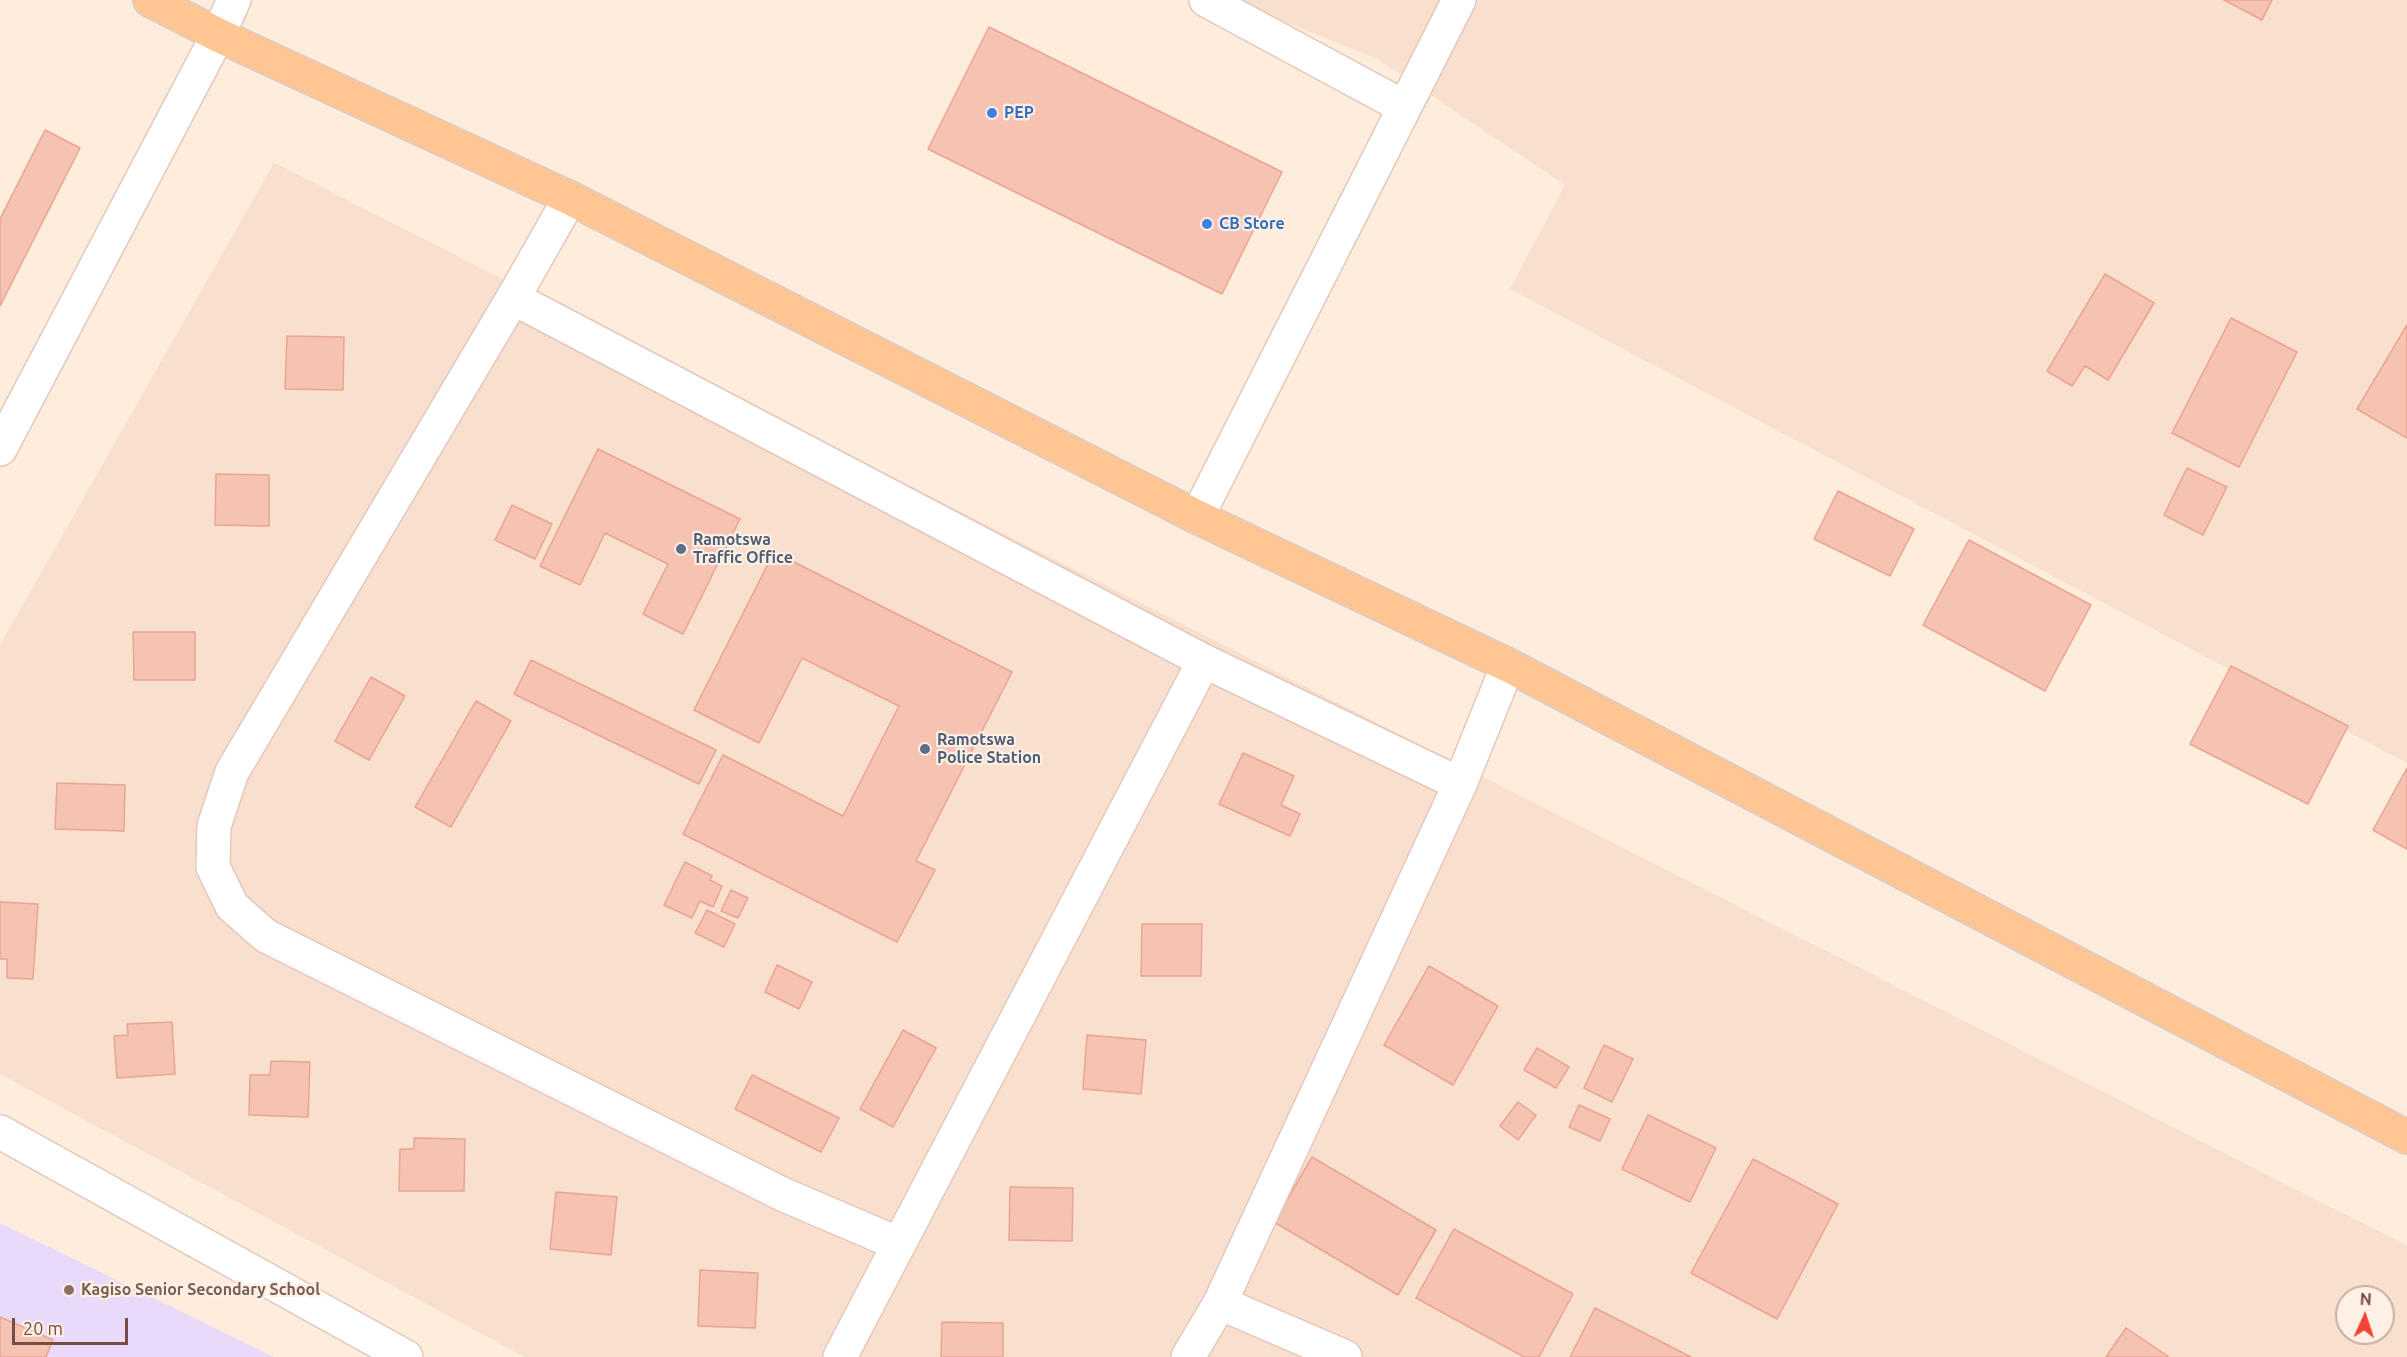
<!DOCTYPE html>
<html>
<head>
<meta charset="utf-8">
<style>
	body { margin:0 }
	#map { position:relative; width:2407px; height:1357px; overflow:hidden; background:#feecdd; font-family:Ubuntu,sans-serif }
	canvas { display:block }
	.north { position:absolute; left:2335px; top:1285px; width:60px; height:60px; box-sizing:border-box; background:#fff0e5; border:2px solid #c8afa5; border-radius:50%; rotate:3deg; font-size:16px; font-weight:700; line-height:24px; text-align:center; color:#754d44 }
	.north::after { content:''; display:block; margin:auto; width:21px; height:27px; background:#f34236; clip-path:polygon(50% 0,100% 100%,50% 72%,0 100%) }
	.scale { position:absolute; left:12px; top:1318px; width:116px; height:27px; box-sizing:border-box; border:3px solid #754d44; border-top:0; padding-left:8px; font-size:18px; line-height:21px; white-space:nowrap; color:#754d44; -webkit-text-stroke:4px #fff0e5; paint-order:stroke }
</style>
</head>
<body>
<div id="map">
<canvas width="2407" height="1357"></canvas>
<div class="north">N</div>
<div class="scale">20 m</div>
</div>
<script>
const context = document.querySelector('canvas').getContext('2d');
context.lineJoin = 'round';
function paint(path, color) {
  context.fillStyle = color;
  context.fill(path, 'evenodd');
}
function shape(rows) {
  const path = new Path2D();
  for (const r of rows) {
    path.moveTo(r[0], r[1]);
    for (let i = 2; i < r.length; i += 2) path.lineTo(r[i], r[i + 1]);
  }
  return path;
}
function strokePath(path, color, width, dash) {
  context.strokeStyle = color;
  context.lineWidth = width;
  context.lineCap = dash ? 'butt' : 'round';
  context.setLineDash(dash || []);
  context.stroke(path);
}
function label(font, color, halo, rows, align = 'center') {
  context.font = font + ' Ubuntu,sans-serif';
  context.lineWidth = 4.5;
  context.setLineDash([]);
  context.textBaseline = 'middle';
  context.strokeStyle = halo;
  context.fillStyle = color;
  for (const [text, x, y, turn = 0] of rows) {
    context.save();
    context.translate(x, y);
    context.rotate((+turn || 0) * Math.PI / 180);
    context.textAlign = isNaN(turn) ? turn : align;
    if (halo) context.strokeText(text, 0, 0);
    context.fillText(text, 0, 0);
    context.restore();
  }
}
paint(shape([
	[1230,0,2407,0,2407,763,1510,289,1565,185,1378,59],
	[274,163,2407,1246,2407,1357,525,1357,0,1074,0,645],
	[2347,1297,2383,1297,2383,1333,2347,1333]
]), '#f8dfce');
paint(shape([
	[0,1223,274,1357,0,1357]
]), '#e9dafa');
const building = shape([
	[2224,0,2272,0,2262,20,2224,0],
	[989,27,1282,172,1222,294,928,149,989,27],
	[45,130,80,148,0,306,0,219,45,130],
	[2105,274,2154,303,2108,380,2085,366,2072,386,2047,371,2105,274],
	[2231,318,2297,352,2239,467,2172,433,2231,318],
	[2407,325,2407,438,2357,409,2407,325],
	[287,336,344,337,343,390,285,389,287,336],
	[598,449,740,519,683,634,643,614,668,564,605,533,580,585,540,566,598,449],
	[2187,468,2227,487,2203,535,2164,515,2187,468],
	[216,474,269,475,269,526,215,525,216,474],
	[1838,491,1914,529,1890,576,1814,539,1838,491],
	[512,505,552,524,535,559,495,540,512,505],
	[1969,540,2091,605,2045,691,1923,625,1969,540],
	[774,552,1012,672,916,861,935,870,897,942,683,834,723,755,843,816,899,706,802,658,759,743,694,710,774,552],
	[133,632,195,632,195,680,134,680,133,632],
	[531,660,716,750,699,784,514,694,531,660],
	[2231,666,2348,726,2308,804,2190,744,2231,666],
	[371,677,405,696,369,760,335,741,371,677],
	[476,701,511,721,451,827,415,807,476,701],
	[1243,753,1294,776,1281,805,1300,814,1290,836,1219,804,1243,753],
	[2407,768,2407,849,2373,830,2407,768],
	[57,783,125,785,124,831,55,829,57,783],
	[685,862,712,876,710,880,722,886,713,907,700,901,692,918,664,905,685,862],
	[731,890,748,898,738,918,721,911,731,890],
	[0,902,38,904,33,979,7,978,7,959,0,959,0,902],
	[707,910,735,924,724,947,695,933,707,910],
	[1142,924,1202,924,1201,976,1141,976,1142,924],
	[777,965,812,982,799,1009,765,992,777,965],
	[1429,966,1498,1006,1453,1085,1384,1045,1429,966],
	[172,1022,175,1074,117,1078,114,1036,128,1035,127,1024,172,1022],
	[903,1030,936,1048,893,1127,860,1109,903,1030],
	[1087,1035,1146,1040,1141,1094,1083,1089,1087,1035],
	[1604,1045,1633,1059,1612,1102,1584,1088,1604,1045],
	[1537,1048,1569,1067,1556,1088,1524,1070,1537,1048],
	[271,1061,310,1062,308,1117,249,1115,250,1075,270,1075,271,1061],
	[752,1075,839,1118,821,1152,735,1109,752,1075],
	[1518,1102,1536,1115,1518,1140,1500,1126,1518,1102],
	[1579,1105,1610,1119,1600,1141,1569,1127,1579,1105],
	[1648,1115,1716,1148,1690,1202,1622,1169,1648,1115],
	[414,1138,465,1139,464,1191,399,1191,400,1149,414,1149,414,1138],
	[1312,1157,1436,1230,1398,1295,1274,1222,1312,1157],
	[1753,1159,1838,1204,1777,1319,1691,1273,1753,1159],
	[1010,1187,1073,1188,1072,1241,1009,1240,1010,1187],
	[556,1192,617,1197,611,1255,550,1249,556,1192],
	[1454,1229,1573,1294,1539,1357,1524,1357,1416,1298,1454,1229],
	[700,1270,758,1273,755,1328,698,1326,700,1270],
	[1595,1308,1691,1357,1570,1357,1595,1308],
	[0,1317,53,1340,46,1357,0,1357,0,1317],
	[942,1322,1003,1323,1003,1357,941,1357,942,1322],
	[2126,1328,2169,1357,2106,1357,2126,1328]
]);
paint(building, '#f6c2b2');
strokePath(building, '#eaa591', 1.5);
const minor = shape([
	[1206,0,1404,107],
	[570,198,513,298,232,772,214,826,213,867,232,906,266,936,782,1194,899,1244,1204,661],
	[513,298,1204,661,1460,784],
	[0,449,218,35,234,0],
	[1197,517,1459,0],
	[0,1132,406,1357],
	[1220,1303,1345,1357],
	[840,1357,899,1244],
	[1188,1357,1220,1303,1460,784,1508,665]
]);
const major = shape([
	[150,0,218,35,570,198,1197,517,1508,665,2407,1137]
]);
strokePath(minor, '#e4c8bc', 36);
strokePath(major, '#d8cdcb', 36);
strokePath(minor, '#fff', 33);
strokePath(major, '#ffc593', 33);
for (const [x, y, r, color] of [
	[992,113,6,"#3f7fe0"],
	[1207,224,6,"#3f7fe0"],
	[681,549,6,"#5c6f8a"],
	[925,749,6,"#5c6f8a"],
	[69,1290,6,"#8d6e63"]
]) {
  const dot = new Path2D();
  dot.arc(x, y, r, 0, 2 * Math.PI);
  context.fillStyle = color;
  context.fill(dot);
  strokePath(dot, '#fff0e5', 2);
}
label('bold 16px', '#366cbe', '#fff0e5', [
	["PEP",1004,113],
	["CB Store",1219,224]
], 'left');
label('bold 16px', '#4e5e75', '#fff0e5', [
	["Ramotswa",693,540],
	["Traffic Office",693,558],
	["Ramotswa",937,740],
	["Police Station",937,758]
], 'left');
label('bold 16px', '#785e54', '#fff0e5', [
	["Kagiso Senior Secondary School",81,1290]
], 'left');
</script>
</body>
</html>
